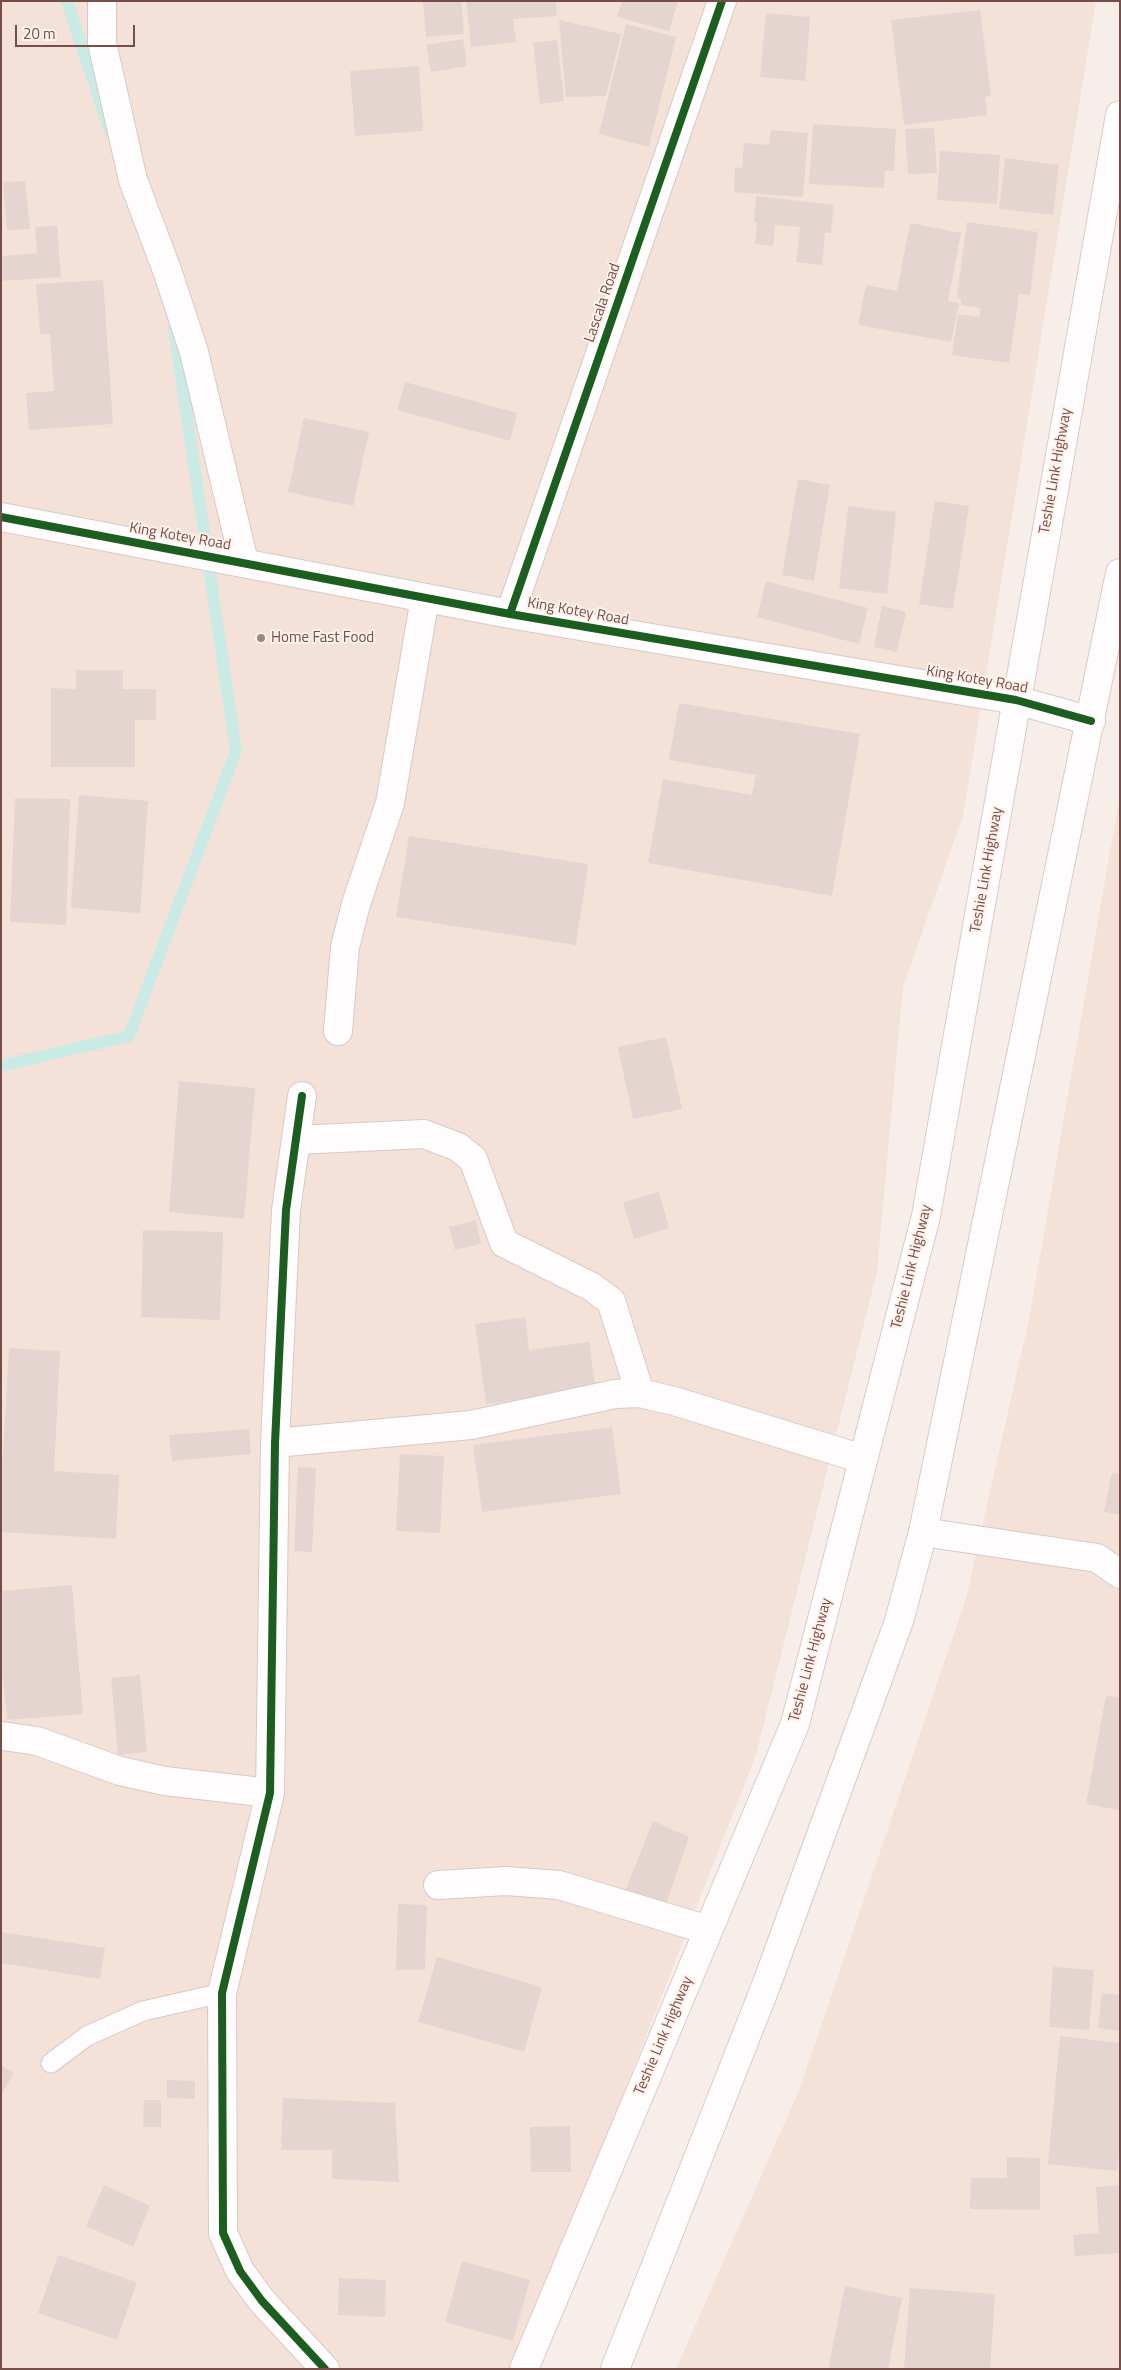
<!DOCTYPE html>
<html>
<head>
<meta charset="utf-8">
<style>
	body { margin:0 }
	#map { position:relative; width:1121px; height:2370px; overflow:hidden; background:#f8eee9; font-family:"Titillium Web",sans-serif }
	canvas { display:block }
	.frame { position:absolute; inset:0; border:2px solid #774e47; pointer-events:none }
	.scale { position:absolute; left:15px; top:25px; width:120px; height:22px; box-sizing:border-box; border:2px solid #774e47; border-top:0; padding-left:6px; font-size:15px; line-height:18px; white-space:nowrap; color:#774e47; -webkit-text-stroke:4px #fff2eb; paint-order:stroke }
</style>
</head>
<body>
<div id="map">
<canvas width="1121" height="2370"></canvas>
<div class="frame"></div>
<div class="scale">20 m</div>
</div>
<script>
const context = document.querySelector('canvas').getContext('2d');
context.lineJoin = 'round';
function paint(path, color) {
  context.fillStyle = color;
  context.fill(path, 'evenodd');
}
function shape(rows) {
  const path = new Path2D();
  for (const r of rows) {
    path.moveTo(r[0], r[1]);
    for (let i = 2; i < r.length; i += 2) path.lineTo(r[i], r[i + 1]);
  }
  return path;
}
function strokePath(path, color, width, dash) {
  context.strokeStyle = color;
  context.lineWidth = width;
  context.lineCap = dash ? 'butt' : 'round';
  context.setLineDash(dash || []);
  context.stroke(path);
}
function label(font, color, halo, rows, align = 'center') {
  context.font = font + ' "Titillium Web",sans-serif';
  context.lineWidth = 4;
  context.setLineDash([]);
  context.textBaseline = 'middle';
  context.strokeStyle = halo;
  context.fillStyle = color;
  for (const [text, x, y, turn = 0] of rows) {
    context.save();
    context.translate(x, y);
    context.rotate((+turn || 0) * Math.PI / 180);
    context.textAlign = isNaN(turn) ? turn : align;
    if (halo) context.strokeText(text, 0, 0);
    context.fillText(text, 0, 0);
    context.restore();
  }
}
paint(shape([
	[1,1,1096,1,963,816,903,987,877,1272,756,1755,540,2307,513,2369,1,2369],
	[1120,794,1120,2369,676,2369,800,2088,966,1598,1029,1319]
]), '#f4e2d9');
strokePath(shape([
	[67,1,110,132],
	[1,1066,129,1036,236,751,174,329]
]), '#caeae6', 12);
paint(shape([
	[423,1,461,1,464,34,426,37],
	[466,1,556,1,557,16,513,19,516,42,471,47],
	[622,1,678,1,669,31,617,17],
	[980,10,991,96,985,97,987,115,904,125,891,20],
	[766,13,810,17,805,81,760,77],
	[559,20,621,34,606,96,566,97],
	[626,24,676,37,649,147,599,134],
	[463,39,467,66,431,72,426,45],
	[557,40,564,101,540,104,533,43],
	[419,66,423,131,355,136,350,71],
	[813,124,896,129,894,171,885,171,884,188,809,184],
	[934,128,937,173,908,174,905,129],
	[771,130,808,133,803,197,734,192,735,167,742,168,744,143,769,145],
	[940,151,1000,155,997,204,937,200],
	[1005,158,1059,165,1053,215,999,209],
	[25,181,30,229,7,230,3,182],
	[756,196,834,205,831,233,825,233,822,265,796,262,800,227,775,225,773,246,755,244,757,223,754,222],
	[967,222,1038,232,1030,295,1019,294,1009,363,952,355,958,314,979,317,981,308,961,305,961,299,957,297],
	[910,223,961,233,948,301,959,303,951,342,858,325,866,285,897,291],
	[57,226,61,277,1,281,1,256,37,253,35,227],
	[103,280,113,424,29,430,26,393,54,391,50,334,40,334,36,284],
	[405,382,517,413,510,441,397,410],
	[304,418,369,432,353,506,288,492],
	[798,479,830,485,814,581,782,575],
	[935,501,969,506,953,609,919,604],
	[848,506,896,512,887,594,839,588],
	[766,581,868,608,859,644,757,617],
	[882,606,906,612,897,652,874,647],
	[76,670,123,670,123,689,156,689,156,720,135,720,135,767,51,767,51,688,76,689],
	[679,703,860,734,832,896,648,863,663,779,752,795,756,775,669,760],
	[79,795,148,801,140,913,71,908],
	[15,798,70,799,66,925,10,922],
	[409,836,588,864,576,945,396,917],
	[666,1037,682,1109,633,1119,618,1047],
	[179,1081,255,1088,244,1219,169,1212],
	[659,1192,669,1228,634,1239,623,1202],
	[476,1220,481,1244,455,1250,449,1227],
	[143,1230,223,1232,220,1320,141,1317],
	[525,1317,529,1350,589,1342,596,1390,486,1404,475,1324],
	[9,1348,60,1351,54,1471,119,1475,116,1539,1,1532,1,1489],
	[612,1427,621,1494,482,1512,473,1445],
	[249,1429,251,1454,172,1461,169,1435],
	[400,1454,444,1456,440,1533,396,1531],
	[298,1467,316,1468,312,1552,294,1551],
	[1112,1473,1120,1474,1120,1515,1104,1512],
	[72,1585,83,1714,7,1720,1,1657,1,1591],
	[140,1675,147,1752,118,1755,111,1678],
	[1106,1695,1120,1698,1120,1810,1086,1804],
	[653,1821,689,1837,662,1916,622,1899],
	[398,1904,427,1905,425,1970,396,1970],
	[1,1932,105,1948,100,1979,1,1963],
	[437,1957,542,1987,524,2052,418,2022],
	[1053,1967,1094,1970,1089,2030,1049,2027],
	[1102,1993,1120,1995,1120,2031,1098,2028],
	[1060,2036,1120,2043,1120,2141,1117,2171,1048,2164],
	[1,2065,14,2073,1,2095],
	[167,2080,195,2081,195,2099,167,2098],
	[283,2098,395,2103,399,2182,332,2179,332,2150,281,2150],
	[144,2100,161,2100,161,2127,143,2127],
	[570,2126,571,2172,531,2172,530,2127],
	[1007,2157,1040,2158,1040,2210,970,2209,971,2178,1007,2178],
	[104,2185,150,2206,133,2247,86,2226],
	[1120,2185,1120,2253,1075,2256,1073,2235,1099,2233,1096,2187],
	[58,2255,137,2282,117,2340,38,2313],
	[462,2261,530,2280,513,2341,445,2322],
	[339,2278,386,2280,385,2317,338,2315],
	[845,2286,902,2298,888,2369,828,2369],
	[910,2288,995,2294,990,2369,904,2369]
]), '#e5d5d0');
const service = shape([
	[51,2063,87,2036,143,2011,222,1993]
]);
const minor = shape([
	[102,1,102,43,133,180,168,273,194,352,244,562],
	[338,1031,345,947,356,904,390,803,425,598],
	[302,1096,286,1210,275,1443,270,1793,222,1993,223,2233,240,2271,262,2301,325,2369],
	[296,1140,424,1134,458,1147,473,1159,504,1243,592,1287,611,1301,640,1393],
	[275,1443,471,1425,615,1394,640,1393,674,1401,863,1459],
	[923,1532,1097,1558,1120,1574],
	[3,1736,37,1741,120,1771,165,1781,270,1793],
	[438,1885,506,1881,559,1885,708,1930]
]);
const tertiary = shape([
	[1,517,510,614,1016,700,1091,721],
	[510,614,722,1]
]);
const secondary = shape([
	[524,2369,795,1724,926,1216,1120,115],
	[615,2369,767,1983,899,1621,923,1532,1120,573]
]);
strokePath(service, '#d6cac6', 21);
strokePath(minor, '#d6cac6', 30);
strokePath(tertiary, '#d6cac6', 30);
strokePath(secondary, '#d8cac7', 30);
strokePath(service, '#fefcfc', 19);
strokePath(minor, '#fefcfc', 28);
strokePath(tertiary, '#fefcfc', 28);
strokePath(secondary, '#fefcfc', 28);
strokePath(shape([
	[1,517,510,614,1016,700,1091,721],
	[510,614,722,1],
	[302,1096,286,1210,275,1443,270,1793,222,1993,223,2233,240,2271,262,2301,325,2369]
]), '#1b5e20', 8);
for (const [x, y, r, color] of [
	[261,638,5,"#a48680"]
]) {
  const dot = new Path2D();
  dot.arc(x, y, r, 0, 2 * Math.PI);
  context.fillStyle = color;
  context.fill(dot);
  strokePath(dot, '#fff2eb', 2);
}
label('15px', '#774e47', '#fff2eb', [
	["Lascala Road",603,303,-71],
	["Teshie Link Highway",1056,471,-80],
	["King Kotey Road",180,537,10],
	["King Kotey Road",578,612,10],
	["King Kotey Road",977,680,10],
	["Teshie Link Highway",987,870,-80],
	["Teshie Link Highway",912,1267,-76],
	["Teshie Link Highway",811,1660,-75],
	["Teshie Link Highway",664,2036,-67]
]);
label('15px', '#774e47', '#fff2eb', [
	["Home Fast Food",271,638]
], 'left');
</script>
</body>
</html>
